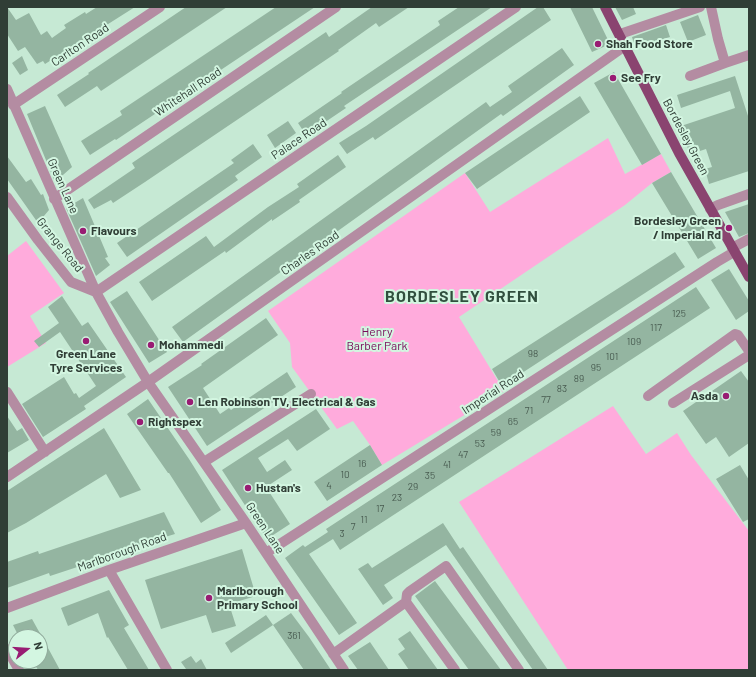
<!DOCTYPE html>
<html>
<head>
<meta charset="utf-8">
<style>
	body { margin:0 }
	#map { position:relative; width:756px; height:677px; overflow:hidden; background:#c6e9d4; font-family:Barlow,sans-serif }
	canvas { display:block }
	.frame { position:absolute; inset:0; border:8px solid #303e36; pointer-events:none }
	.north { position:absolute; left:8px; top:629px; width:40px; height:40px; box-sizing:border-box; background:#d3f6e1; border:1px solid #92ac9d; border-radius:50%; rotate:73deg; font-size:11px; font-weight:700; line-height:16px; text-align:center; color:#303e36 }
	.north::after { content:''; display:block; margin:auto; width:14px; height:18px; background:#991c73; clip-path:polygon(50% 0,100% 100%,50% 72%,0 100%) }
</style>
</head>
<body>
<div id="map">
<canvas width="756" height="677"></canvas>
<div class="frame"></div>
<div class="north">N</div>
</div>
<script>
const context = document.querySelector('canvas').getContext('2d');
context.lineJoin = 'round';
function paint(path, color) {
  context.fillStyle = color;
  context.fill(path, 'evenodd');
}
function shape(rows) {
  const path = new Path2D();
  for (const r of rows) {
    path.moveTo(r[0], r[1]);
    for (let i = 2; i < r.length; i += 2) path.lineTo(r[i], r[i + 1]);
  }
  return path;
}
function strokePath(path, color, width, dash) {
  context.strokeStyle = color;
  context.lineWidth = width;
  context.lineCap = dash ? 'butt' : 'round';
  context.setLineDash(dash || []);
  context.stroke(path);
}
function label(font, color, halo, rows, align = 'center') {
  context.font = font + ' Barlow,sans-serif';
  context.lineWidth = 4;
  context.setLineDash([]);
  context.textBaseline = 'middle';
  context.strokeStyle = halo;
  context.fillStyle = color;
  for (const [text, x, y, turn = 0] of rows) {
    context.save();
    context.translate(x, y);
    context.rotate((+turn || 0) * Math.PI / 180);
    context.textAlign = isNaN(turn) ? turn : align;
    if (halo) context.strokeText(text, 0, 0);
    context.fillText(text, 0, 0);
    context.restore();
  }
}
paint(shape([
	[608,138,625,174,661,154,671,172,652,183,625,205,459,317,504,391,382,465,370,445,353,421,337,429,292,367,290,343,268,311,465,173,490,212],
	[26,241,64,293,30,316,46,343,7,367,7,256],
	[613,406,646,454,677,433,691,455,749,531,749,670,568,670,459,502]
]), '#ffabdc');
paint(shape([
	[7,7,16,20,29,13,41,35,47,31,52,38,66,28,64,25,85,12,86,14,97,7,135,7,45,64,43,61,37,64,25,47,18,51,7,34],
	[186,7,227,7,101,91,97,86,65,107,57,95,89,74,88,73],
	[276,7,315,7,116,140,115,139,90,155,81,141,122,115,120,111],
	[372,7,409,7,379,27,376,23,338,50,339,51,145,182,113,203,111,200,94,209,88,200,135,168,132,163,326,32,329,37],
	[459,7,492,7,344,106,346,108,306,135,298,123,342,93,341,92,440,25,438,21],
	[538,7,543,7,551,20,375,140,373,137,347,154,339,143,366,126],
	[570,7,592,7,610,44,592,52],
	[615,7,633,7,636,14,622,20],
	[698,15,706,35,688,42,680,22],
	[666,25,670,37,635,47,632,37],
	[562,48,574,65,503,116,501,114,183,342,172,327,486,102,490,107,512,92,508,86],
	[22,56,28,70,20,75,12,63],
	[614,72,661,154,642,165,594,83],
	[735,76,749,119,749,171,709,184,705,169,712,167,706,149,700,151,698,145,688,149,681,126,735,108,730,91,681,108,677,95],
	[580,96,590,112,477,189,465,173],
	[45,106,72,167,55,182,27,114],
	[288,121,296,133,275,148,267,135],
	[253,144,262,157,235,176,238,180,127,257,117,243,234,163,231,160],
	[338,155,346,167,299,200,300,202,272,221,272,219,226,253,225,251,152,301,139,282,206,236,214,247,268,207,299,187,297,184],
	[7,156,26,182,31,179,41,195,43,194,49,210,38,223,7,179],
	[671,172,716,248,698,259,652,183],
	[83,198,108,257,105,258,110,265,96,276,66,208],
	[749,204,749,233,739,237,725,212],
	[675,252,685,267,502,386,492,369],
	[729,269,749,301,749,311,736,320,711,280],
	[696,287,710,308,340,550,333,539,309,554,357,623,339,635,285,558,303,545,305,547,328,532,326,529],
	[127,291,167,352,149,363,110,302],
	[62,296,82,326,88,322,126,377,84,406,86,409,43,437,22,404,64,377,74,394,76,393,79,398,96,386,60,332,39,347,34,341,59,323,48,307],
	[266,318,278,335,203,388,220,414,229,408,231,410,287,372,296,387,207,446,168,387,202,365,201,364],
	[741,371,749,382,749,443,729,457,716,437,706,444,683,411],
	[148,399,189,459,221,510,201,523,169,473,168,473,127,414],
	[316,409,330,429,297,451,288,439,258,458,267,472,285,460,292,470,266,487,290,524,267,539,222,470],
	[7,416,17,431,22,428,29,440,7,453],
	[104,428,141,490,120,498,106,474,26,523,7,533,7,491],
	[370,445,382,465,327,501,314,482],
	[740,465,749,480,749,519,743,522,716,479],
	[164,512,175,534,125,549,126,551,50,576,49,573,7,588,7,562,38,551,39,554],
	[443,523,460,549,463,547,548,670,533,670,446,545,384,585,393,598,383,605,358,569,368,563,372,568],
	[242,549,256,596,229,604,236,626,212,633,206,615,161,629,145,580],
	[435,581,501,670,469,670,415,596],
	[109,590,129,625,124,628,149,670,128,670,108,637,107,638,98,613,68,626,61,608],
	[291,613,309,637,331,670,304,670,273,625],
	[266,615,273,625,231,653,225,643],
	[32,619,42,637,60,670,38,670,33,661,40,661,40,637,19,637,13,625],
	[410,631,438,670,409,670,398,654,405,649,398,639],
	[370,642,389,670,358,670,348,656],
	[191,656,196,663,201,659,207,670,184,670,186,669,181,662]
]), '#94b5a1');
strokePath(shape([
	[711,7,718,39,725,63,749,55],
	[620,34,700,7],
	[690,76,725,63],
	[7,89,96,292,118,332,148,382,246,523,344,670],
	[13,105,160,7],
	[7,197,38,240,71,282,96,292],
	[54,199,336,7],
	[710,209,718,205,749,194],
	[732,248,749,239],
	[96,292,516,7],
	[7,392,45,452],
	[648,396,735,334,738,335,749,351],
	[673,403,749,355],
	[204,462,311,394],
	[7,477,148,382,625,46],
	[266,553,717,262,734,252],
	[109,570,167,670],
	[406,602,407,594,410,591,446,566,519,670],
	[7,608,109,570,246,523],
	[7,649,19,670],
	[333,654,406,602,455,670]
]), '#b48ca2', 10);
strokePath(shape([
	[605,7,679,153,749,277]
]), '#8a4470', 10);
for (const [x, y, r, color] of [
	[598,44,4,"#991c73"],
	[613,78,4,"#991c73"],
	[729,228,4,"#991c73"],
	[83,231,4,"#991c73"],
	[86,341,4,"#991c73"],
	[151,345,4,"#991c73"],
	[726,396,4,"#991c73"],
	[190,402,4,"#991c73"],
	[140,422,4,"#991c73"],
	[248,488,4,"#991c73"],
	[209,598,4,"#991c73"]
]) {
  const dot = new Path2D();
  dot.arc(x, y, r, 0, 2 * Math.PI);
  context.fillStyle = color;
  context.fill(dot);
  strokePath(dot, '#d3f6e1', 1.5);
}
label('10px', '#495c51', null, [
	["125",679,314],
	["117",656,328],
	["109",634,342],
	["98",533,354],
	["101",612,357],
	["95",596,368],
	["89",579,379],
	["83",562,389],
	["77",546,400],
	["71",529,411],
	["65",513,422],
	["59",496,433],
	["53",480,444],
	["47",463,455],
	["16",362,464],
	["41",447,465],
	["10",345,475],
	["35",430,476],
	["4",329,486],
	["29",413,487],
	["23",397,498],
	["17",380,509],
	["11",364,520],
	["7",353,527],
	["3",342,534],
	["361",294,636]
]);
label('bold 12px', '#303e36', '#d3f6e1', [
	["Shah Food Store",606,44],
	["See Fry",621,78],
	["Bordesley Green",721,221,"right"],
	["/ Imperial Rd",721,235,"right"],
	["Flavours",91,231],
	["Mohammedi",159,345],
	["Green Lane",86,354,"center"],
	["Tyre Services",86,368,"center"],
	["Asda",718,396,"right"],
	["Len Robinson TV, Electrical & Gas",198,402],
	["Rightspex",148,422],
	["Hustan's",256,488],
	["Marlborough",217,591],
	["Primary School",217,605]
], 'left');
label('12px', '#303e36', '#d3f6e1', [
	["Carlton Road",80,45,-34],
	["Whitehall Road",188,92,-34],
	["Bordesley Green",686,137,62],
	["Palace Road",299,139,-34],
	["Green Lane",63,186,66],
	["Grange Road",60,245,51],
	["Charles Road",310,253,-35],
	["Imperial Road",493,392,-33],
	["Green Lane",265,528,56],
	["Marlborough Road",122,552,-20]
]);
label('12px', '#780a59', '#d3f6e1', [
	["Henry",377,332],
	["Barber Park",377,346]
]);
context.letterSpacing = '1px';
label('bold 16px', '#314f3e', '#d3f6e1', [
	["BORDESLEY GREEN",462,297]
]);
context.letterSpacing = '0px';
</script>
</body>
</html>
